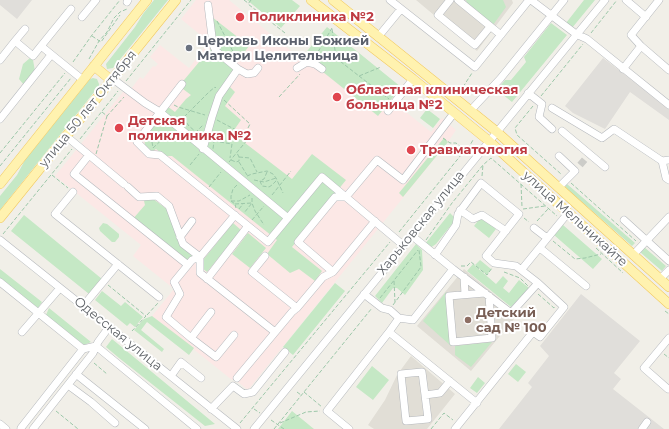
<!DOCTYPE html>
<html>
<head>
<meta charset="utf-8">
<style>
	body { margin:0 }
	canvas { display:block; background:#f1efe8 }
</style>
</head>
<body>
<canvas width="669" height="429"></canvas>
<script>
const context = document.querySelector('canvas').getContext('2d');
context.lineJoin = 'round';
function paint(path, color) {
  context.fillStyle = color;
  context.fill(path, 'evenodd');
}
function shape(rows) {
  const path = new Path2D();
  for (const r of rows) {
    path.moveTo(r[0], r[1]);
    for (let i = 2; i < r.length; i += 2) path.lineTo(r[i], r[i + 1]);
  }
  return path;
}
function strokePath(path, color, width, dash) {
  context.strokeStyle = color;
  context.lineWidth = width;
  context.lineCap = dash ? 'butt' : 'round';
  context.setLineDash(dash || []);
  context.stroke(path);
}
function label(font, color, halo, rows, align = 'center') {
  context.font = font + ' Montserrat,sans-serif';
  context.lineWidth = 4;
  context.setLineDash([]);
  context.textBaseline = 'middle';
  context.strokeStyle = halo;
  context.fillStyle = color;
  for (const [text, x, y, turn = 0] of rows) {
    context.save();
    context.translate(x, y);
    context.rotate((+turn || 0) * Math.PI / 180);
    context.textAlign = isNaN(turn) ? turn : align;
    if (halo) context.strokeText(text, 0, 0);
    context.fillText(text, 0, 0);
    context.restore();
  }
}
paint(shape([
	[0,0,32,0,17,19,0,5],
	[603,58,669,108,669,120,630,92,605,129,573,113,565,106],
	[581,294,640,341,614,373,621,379,613,389,664,429,499,429,532,387,528,383,549,356,540,346]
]), '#e0deda');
paint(shape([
	[416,0,512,0,513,3,477,51],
	[464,269,518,314,471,371,417,326],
	[411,356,455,394,427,429,374,429,368,425,385,400,397,375]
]), '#e1ded6');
paint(shape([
	[196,0,229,0,301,59,310,48,389,112,396,104,431,132,442,118,456,130,448,142,248,390,234,379,232,380,152,316,174,289,133,256,141,245,55,176,127,87,131,89,140,77,143,79,153,66,155,67,158,64,150,57,160,45,189,68,209,42,181,19]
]), '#fce8e6');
paint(shape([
	[154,0,168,0,113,68,107,69,106,64,135,27,143,14],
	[247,0,292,0,300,6,281,28],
	[466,0,503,0,506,7,493,25,467,3],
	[584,0,595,0,572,28,566,23],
	[212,17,249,46,235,65,218,51],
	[551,23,567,35,512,102,497,90,505,80,511,80,526,62,524,57],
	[327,27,401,87,378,116,303,56],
	[210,49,235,70,225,82,235,92,225,106,241,120,232,133,292,179,312,154,346,180,292,247,322,271,315,281,299,269,290,273,267,254,277,240,172,156,165,156,156,149,150,153,145,147,144,135,167,106,175,112,186,99,191,95,179,86],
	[30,58,33,60,35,71,24,85,19,79,23,64],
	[93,78,97,79,99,84,99,86,0,210,0,196,17,175,25,160,90,79],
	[427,109,440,119,433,128,420,118],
	[444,138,448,142,403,197,399,193],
	[567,184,635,243,632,246,565,187],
	[146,198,152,198,168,210,193,254,186,263,132,220,145,205,144,201],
	[450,213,456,219,436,244,430,248,425,244],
	[24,215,102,279,89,294,11,231],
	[481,217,496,229,489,238,474,226],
	[103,223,107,224,119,234,119,237,115,242,112,242,100,231,99,228],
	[233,223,241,230,207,272,202,268,203,260],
	[563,225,602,259,593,269,554,235],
	[248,233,266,248,250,268,232,254],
	[416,244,422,250,423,270,405,295,397,288,393,288,382,303,375,296],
	[644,247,666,266,662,271,640,252],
	[480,260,491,269,487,275,475,265],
	[473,264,496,284,503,276,508,281,503,288,509,293,519,280,529,288,511,307,467,271],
	[0,269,42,302,38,308,0,278],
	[335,283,345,291,293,355,283,347],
	[102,291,121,306,125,302,143,317,135,327,130,323,127,326,95,300],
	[446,292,451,346,423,321],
	[49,308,91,342,84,345,46,315],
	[152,316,194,348,189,355,147,322,141,330,164,349,162,352,134,330,144,319],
	[112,339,215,424,205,426,119,358,106,347],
	[492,342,471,367,455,355,455,346],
	[516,364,526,372,518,382,508,374],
	[372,366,389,380,373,400,356,387],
	[478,377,485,383,477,393,470,388],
	[292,411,314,429,278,429]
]), '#c5e8c5');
strokePath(shape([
	[580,165,587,157]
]), '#ccccc8', 7, [7, 3.5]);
const minor = shape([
	[390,0,475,67,529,0],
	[450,0,438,15,475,45,490,27],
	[458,0,501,35],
	[531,0,576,34,587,39,669,105],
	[626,0,646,17],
	[127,2,128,0],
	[208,5,213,45,216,51,238,69,247,74,254,73,258,68],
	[71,9,41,46,83,80],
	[82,17,96,0],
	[378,37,401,9],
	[15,41,25,29],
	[641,46,631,35,659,0],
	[0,60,15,41,33,56,41,46],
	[297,68,307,62,315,64,322,69],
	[623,69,641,46,669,70],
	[113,79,145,103,160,112,288,218],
	[182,84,137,142,149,154,160,155,268,242,322,177,403,245],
	[528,93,542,104,539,117,552,129],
	[552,108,602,138,614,129,662,161],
	[471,110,500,79,564,0],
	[388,111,413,79],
	[0,119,51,55],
	[562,131,605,167],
	[66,136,89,155],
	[203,149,212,117,219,96,238,69],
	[669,160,662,161,666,178,669,180],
	[124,184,89,155,74,174,188,265],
	[128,187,139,197,157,196,169,206,183,244,200,257,200,273,275,332],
	[559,187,575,171,559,156],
	[73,192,55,214,159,297],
	[460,210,473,219,482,215,506,231],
	[624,220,669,261],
	[534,228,547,238],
	[180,237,192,221],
	[0,240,237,429],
	[540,248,586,286],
	[435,255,456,225,458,214,481,183,519,214,486,256,494,263,516,266,538,283,511,313,453,269],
	[633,255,669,217],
	[265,256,252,272,297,308],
	[522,269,568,213],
	[333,272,298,242,335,197,346,197,377,160,403,180,454,113],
	[464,277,465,294],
	[207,279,248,226],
	[660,279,669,270],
	[0,282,83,349,96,346],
	[485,293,449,296,453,342,492,338,489,296],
	[364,294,382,308,390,310,399,318,389,332,477,403],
	[83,306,118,264],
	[211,312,191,338,166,317,180,294,174,282,192,260,200,257,235,215],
	[399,318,413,320,453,269,411,235],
	[22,332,60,288],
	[191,338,216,357,234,335],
	[96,346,197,429],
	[76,374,145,429],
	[171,376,181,362,201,378],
	[237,378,292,312,297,308,323,277,333,272,375,221],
	[68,385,91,402,115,423],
	[668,389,644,368,669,338],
	[425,395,428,419,406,421,401,374,422,372,425,395,440,393,450,381],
	[211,409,233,386,244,394,253,392,285,352],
	[0,424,6,429],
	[21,428,83,349],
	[33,429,93,353,98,342,109,327],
	[254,429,605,0],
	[349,429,327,411,389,332],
	[455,429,533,332,540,337,564,307,538,283],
	[642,429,647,422]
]);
const major = shape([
	[311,0,413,79,489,141,669,304],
	[333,0,497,132,669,287],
	[94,66,111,80],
	[0,184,147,0],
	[0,218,176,0]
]);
strokePath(minor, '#b5b8bc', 8);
strokePath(major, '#f2c960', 10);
strokePath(shape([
	[244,0,248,3],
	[251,0,248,4,285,33],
	[217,21,238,61],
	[332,29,336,57],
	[591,33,617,0],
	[92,36,101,42,120,15],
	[318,54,336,58,359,76,381,67],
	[315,57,332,28],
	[89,59,99,41,107,32,114,18,120,12,127,9],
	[73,62,92,35,120,0],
	[359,76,389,99],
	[126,81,191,0],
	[463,87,472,73],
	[541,96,583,44],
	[279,97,300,74],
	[224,100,250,124,248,128],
	[174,105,178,107,205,115],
	[533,106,515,128,517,135,561,174],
	[102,112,107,116,124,97],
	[183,118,189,126,196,132,203,125],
	[217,120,236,130],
	[180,121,209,92,215,87,216,88],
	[151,136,153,148],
	[443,138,450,143,456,143,464,149],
	[80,139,118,91],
	[212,140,214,141,213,149],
	[214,141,232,144,230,158],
	[153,148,171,131],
	[0,153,65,73],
	[96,154,107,116],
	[239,157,250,158,257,172],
	[231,160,236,162,239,161,239,157,237,153],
	[229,162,248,139],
	[239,162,247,175],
	[190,165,199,154],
	[0,166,71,78],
	[267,172,264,179,260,181,262,186,269,187,272,185,276,181,276,178],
	[52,175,68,188],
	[247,176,252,174,267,171,273,174,276,178,283,193],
	[482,176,483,165],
	[254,180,264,182,276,178],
	[571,183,636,241],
	[521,184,522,207],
	[237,185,233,189,231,196,231,201,239,201,250,195],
	[209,187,221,172],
	[272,195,291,171],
	[252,198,252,203,255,211,264,225],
	[231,201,235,204,236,208],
	[235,204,252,203,244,213],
	[239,209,243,204],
	[523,209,545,206],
	[524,218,529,222],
	[252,220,264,206],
	[537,221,548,209],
	[399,232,465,150,469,147,473,140],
	[3,234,72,149],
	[426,240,452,203,483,165,491,158,557,216],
	[553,241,575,259,585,258,601,254],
	[596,248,623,273],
	[461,266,467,266,471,262,487,275,492,268],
	[504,272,520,278,528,286],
	[394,281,395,302],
	[108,285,146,316,132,331],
	[538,294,554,308,555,307],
	[380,298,418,250],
	[393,305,421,267,419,250],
	[665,311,669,314],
	[147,315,158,303],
	[664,354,669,358],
	[94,363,107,374],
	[297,392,301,395],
	[304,392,322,407],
	[254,409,260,413],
	[56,411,78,429],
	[271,420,284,429],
	[240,423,390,242],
	[280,423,306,412,320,411],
	[274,429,372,308],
	[431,429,444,413,453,420]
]), '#9cc7a9', 1, [4, 2]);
strokePath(minor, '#fff', 7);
strokePath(major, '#fff2af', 9);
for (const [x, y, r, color] of [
	[240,17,5,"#e0444e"],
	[189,48,4,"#6b7280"],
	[337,97,5,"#e0444e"],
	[119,128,5,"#e0444e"],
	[411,150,5,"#e0444e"],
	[468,320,4,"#8d6e63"]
]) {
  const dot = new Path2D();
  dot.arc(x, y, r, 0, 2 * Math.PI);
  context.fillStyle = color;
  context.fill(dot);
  strokePath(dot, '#fff', 1.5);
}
label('bold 13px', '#be3a42', '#fff', [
	["Поликлиника №2",249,17],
	["Областная клиническая",346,90],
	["больница №2",346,105],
	["Детская",128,121],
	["поликлиника №2",128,136],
	["Травматология",420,150]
], 'left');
label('bold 13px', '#5b616d', '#fff', [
	["Церковь Иконы Божией",197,41],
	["Матери Целительница",197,56]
], 'left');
label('13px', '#5f6368', '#fff', [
	["улица 50 лет Октября",88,109,-51],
	["улица Мельникайте",575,219,42],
	["Харьковская улица",421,223,-51],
	["Одесская улица",118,334,39]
]);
label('bold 13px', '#785e54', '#fff', [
	["Детский",476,313],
	["сад № 100",476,328]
], 'left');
</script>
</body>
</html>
